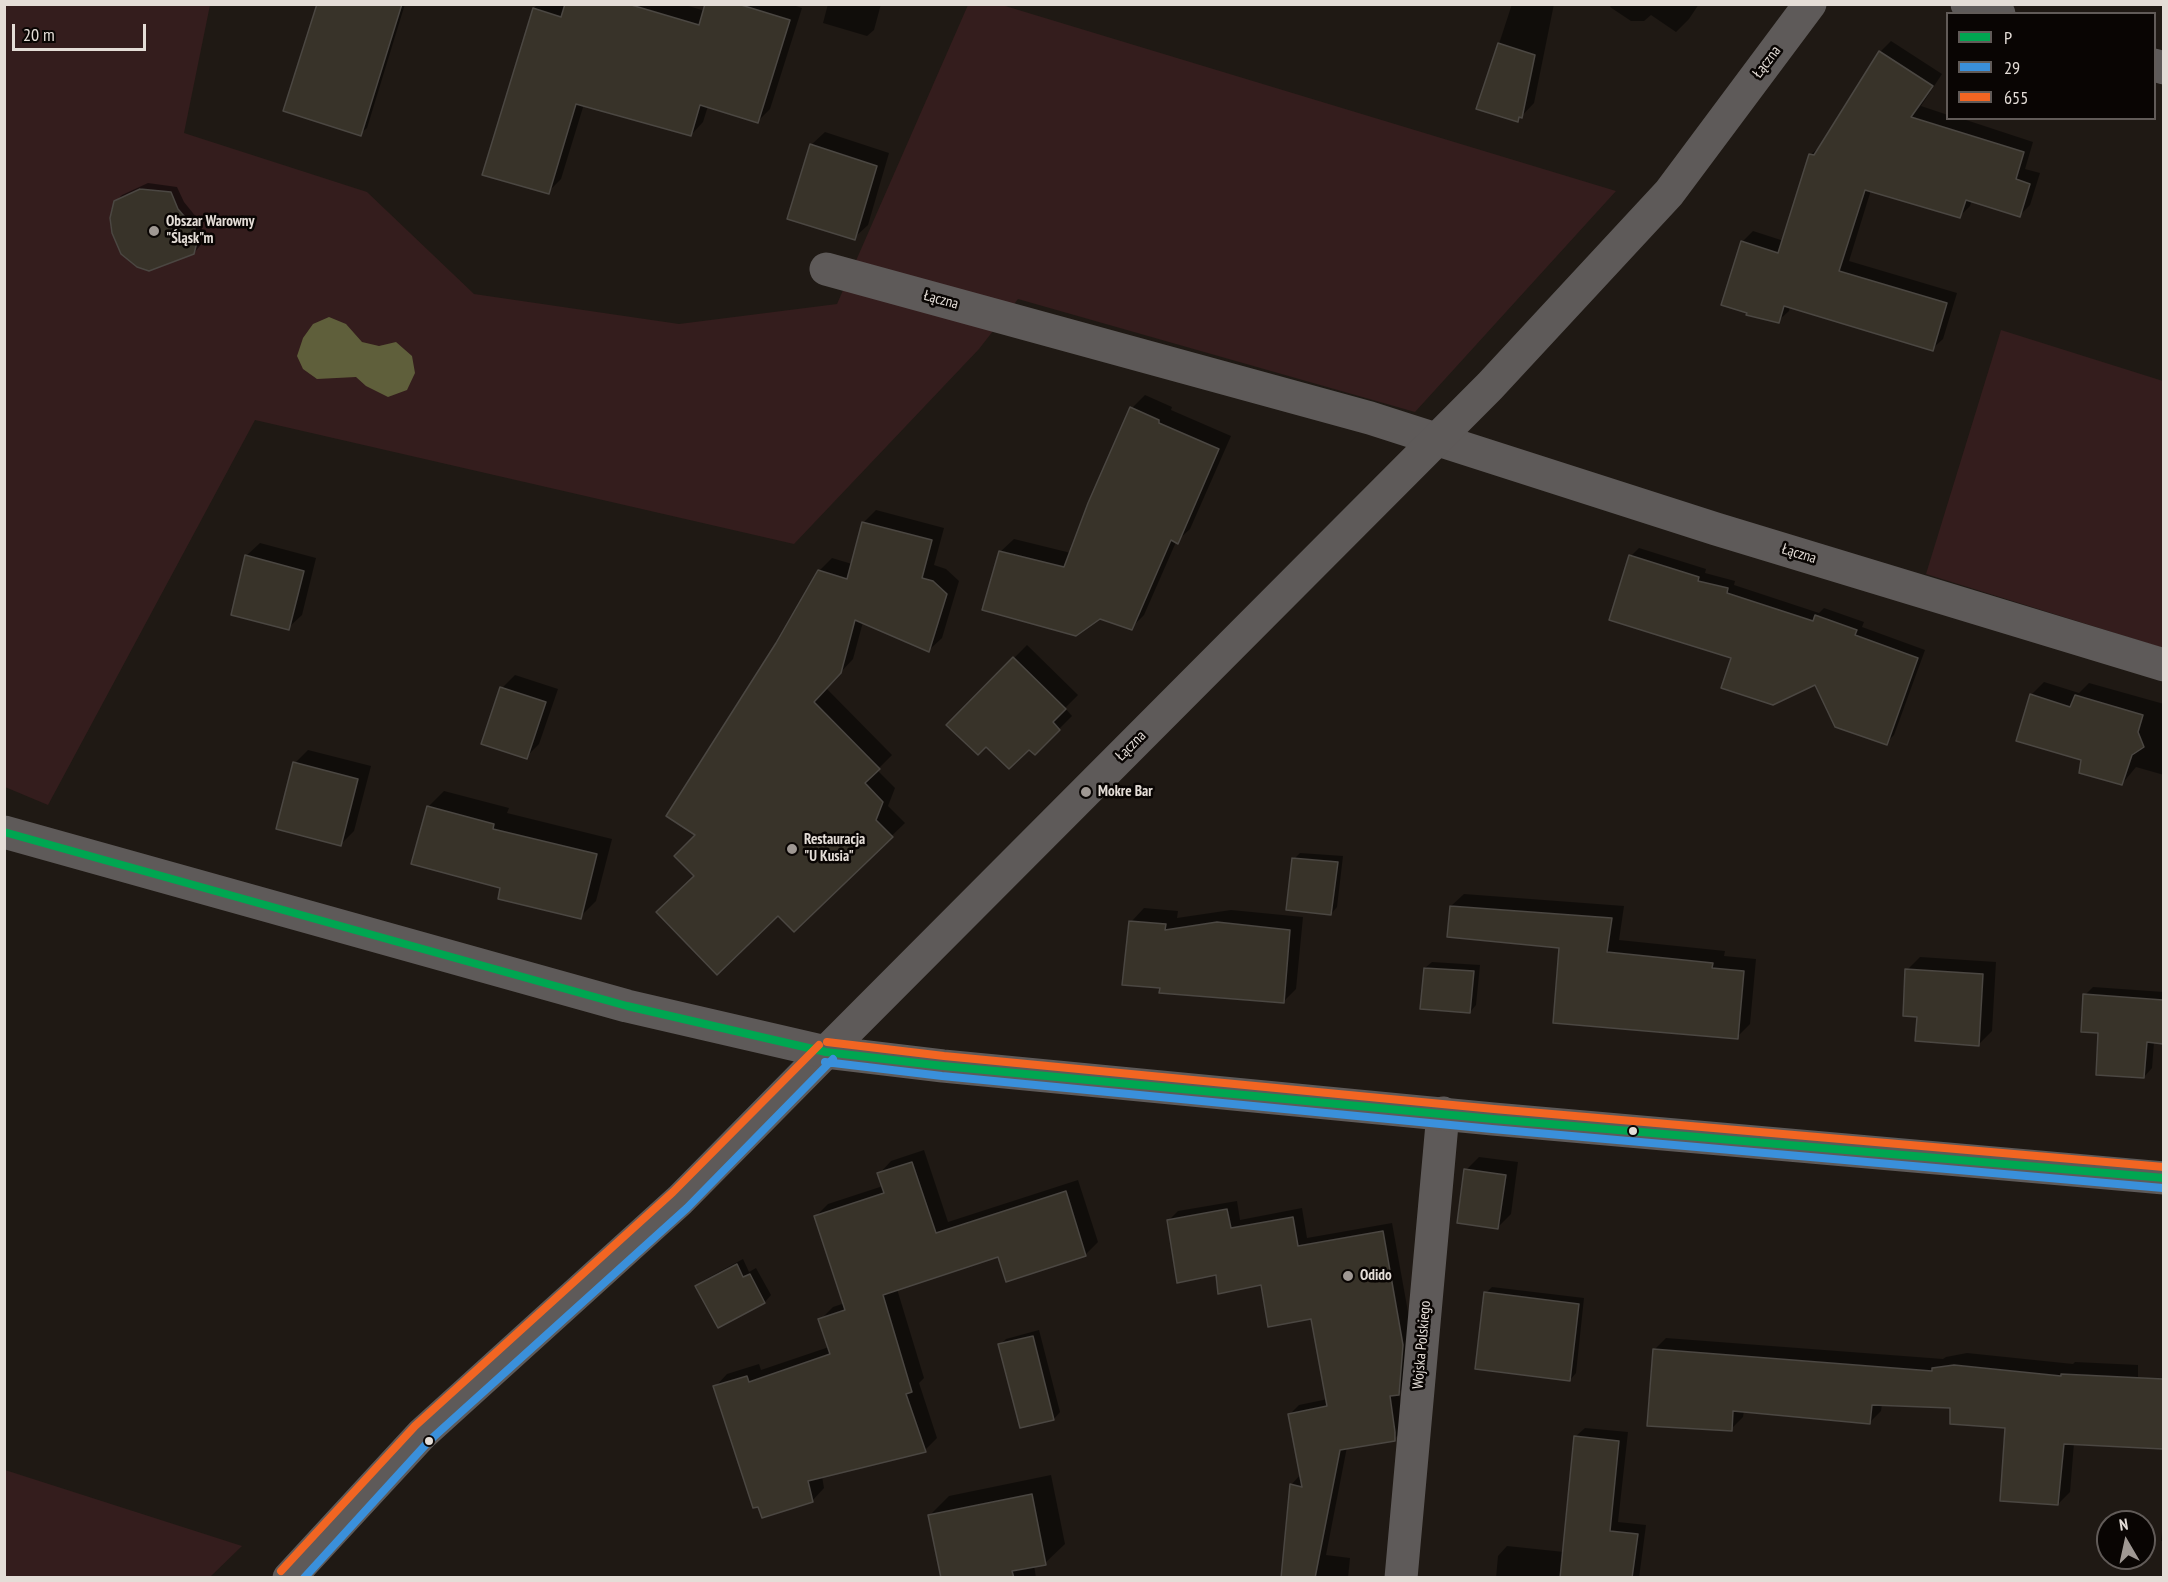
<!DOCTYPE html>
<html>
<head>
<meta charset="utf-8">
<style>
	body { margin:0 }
	#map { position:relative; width:2168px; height:1582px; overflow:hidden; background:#1f1914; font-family:"PT Sans Narrow",sans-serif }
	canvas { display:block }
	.frame { position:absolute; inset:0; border:6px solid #e4ddd7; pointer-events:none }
	.legend { position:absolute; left:1946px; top:12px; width:210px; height:108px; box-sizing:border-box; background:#090503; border:2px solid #615b58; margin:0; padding:8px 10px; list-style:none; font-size:18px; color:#e4ddd7 }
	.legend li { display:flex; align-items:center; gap:12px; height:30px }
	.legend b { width:30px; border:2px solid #615b58 }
	.north { position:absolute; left:2096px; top:1510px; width:60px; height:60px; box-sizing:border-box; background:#090503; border:2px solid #615b58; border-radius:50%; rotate:351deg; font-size:16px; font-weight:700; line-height:24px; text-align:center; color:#e4ddd7 }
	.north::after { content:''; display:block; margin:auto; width:21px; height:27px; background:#9f9893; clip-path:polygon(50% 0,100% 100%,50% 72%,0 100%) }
	.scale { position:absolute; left:12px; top:24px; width:134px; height:27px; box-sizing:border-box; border:3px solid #e4ddd7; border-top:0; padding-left:8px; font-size:18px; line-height:21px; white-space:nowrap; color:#e4ddd7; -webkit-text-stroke:4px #090503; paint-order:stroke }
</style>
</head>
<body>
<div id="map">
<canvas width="2168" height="1582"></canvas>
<div class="frame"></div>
<ul class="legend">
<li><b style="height:8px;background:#00a651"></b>P</li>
<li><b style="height:8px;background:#3a90db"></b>29</li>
<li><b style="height:8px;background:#f26522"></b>655</li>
</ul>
<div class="north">N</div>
<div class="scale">20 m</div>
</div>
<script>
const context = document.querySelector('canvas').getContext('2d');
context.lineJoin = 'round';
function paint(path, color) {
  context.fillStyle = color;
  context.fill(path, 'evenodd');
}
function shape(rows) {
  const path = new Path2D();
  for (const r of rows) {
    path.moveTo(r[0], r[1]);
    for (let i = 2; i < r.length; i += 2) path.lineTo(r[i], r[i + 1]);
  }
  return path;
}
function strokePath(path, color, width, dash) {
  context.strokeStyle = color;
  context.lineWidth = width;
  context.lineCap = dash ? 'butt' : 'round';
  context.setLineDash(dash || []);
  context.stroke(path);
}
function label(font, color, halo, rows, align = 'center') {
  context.font = font + ' "PT Sans Narrow",sans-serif';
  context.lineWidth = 5;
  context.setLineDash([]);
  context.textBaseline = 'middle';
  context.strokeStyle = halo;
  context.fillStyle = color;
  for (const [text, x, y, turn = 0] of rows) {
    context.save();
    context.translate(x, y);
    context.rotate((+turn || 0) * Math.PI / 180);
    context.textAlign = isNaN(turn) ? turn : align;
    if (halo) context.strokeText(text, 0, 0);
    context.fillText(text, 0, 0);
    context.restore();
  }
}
paint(shape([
	[4,5,210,5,184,133,367,192,474,294,679,324,837,304,968,5,1002,5,1616,191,1415,412,1018,299,979,349,794,544,255,420,48,805,5,787],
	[2001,330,2163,381,2163,648,1926,574],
	[4,1470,5,1470,242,1546,210,1577,5,1577]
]), '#341d1d');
paint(shape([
	[329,317,346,324,362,342,379,346,396,342,412,356,415,373,407,390,388,397,366,386,356,377,317,379,303,369,297,356,303,338,313,324]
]), '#5f5f3b');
paint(shape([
	[319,4,405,4,367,128,360,134],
	[538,4,682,4,705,11,707,4,790,4,802,8,770,109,758,121,708,106,703,122,691,135,584,104,561,179,548,192,534,8],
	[828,4,881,4,874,30,867,36,823,23],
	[1512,4,1554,4,1534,103,1517,121,1478,108],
	[1612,4,1699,4,1689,19,1676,32,1651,15,1644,21,1631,21,1610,7],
	[1891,41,1942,74,1921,106,1948,115,1948,118,1960,118,2033,142,2025,169,2040,173,2030,205,2020,215,1972,200,1970,206,1959,217,1871,190,1849,261,1957,293,1943,339,1932,349,1790,306,1789,311,1778,321,1742,242,1753,231,1784,241,1810,155,1822,145,1880,52],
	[825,132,889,153,868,225,854,238,811,145],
	[148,183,177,187,184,202,201,223,203,235,200,246,194,253,116,201,122,195],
	[1145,395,1172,407,1171,410,1231,436,1190,529,1176,542,1144,615,1131,628,1000,552,1014,539,1071,553,1132,408],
	[876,510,944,528,934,565,946,569,959,581,942,638,929,650,863,622,853,659,826,688,892,755,877,770,895,788,888,806,905,823,794,930,778,914,695,876,697,835,777,643,819,571,832,558,852,564,863,523],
	[260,543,316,558,302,615,288,628,246,556],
	[1639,548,1706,569,1705,573,1735,581,1734,585,1819,613,1824,608,1864,622,1862,627,1925,650,1894,735,1886,743,1816,683,1733,657,1631,556],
	[1027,645,1078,695,1065,708,1072,716,1035,753,1029,748,948,725],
	[515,675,558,689,539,744,526,757,502,688],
	[2044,682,2079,693,2089,683,2164,704,2164,775,2136,767,2122,784,2083,759,2031,695],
	[308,750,371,766,354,831,341,844,295,763],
	[444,791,509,808,507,813,612,839,596,901,580,917,502,887,428,807],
	[1300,853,1343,856,1337,907,1331,914,1294,859],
	[1464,894,1624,906,1619,940,1725,951,1724,956,1756,959,1750,1024,1737,1037,1560,947,1451,906],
	[1144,908,1178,911,1177,918,1231,910,1303,917,1296,989,1283,1002,1162,987,1131,922],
	[1920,957,1996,962,1992,1031,1979,1044,1918,1016,1907,970],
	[1432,962,1480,965,1476,1005,1470,1012,1425,968],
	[2093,987,2164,992,2164,1042,2154,1042,2152,1068,2144,1077,2100,1031,2085,995],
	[924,1150,948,1222,1078,1180,1098,1242,1086,1254,1007,1280,999,1256,897,1289,924,1378,919,1383,937,1438,925,1450,822,1476,824,1488,812,1501,715,1387,727,1374,759,1364,761,1370,829,1347,820,1320,833,1307,845,1303,816,1216,828,1204,883,1186,879,1174,891,1161],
	[1479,1157,1518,1162,1511,1214,1498,1227,1466,1170],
	[1237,1201,1240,1220,1302,1208,1307,1238,1392,1223,1412,1334,1408,1384,1399,1392,1404,1422,1403,1430,1394,1439,1347,1447,1326,1555,1350,1558,1348,1578,1283,1578,1291,1485,1301,1474,1290,1414,1299,1405,1328,1399,1312,1317,1262,1284,1217,1273,1168,1221,1178,1211],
	[743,1259,749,1272,756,1268,771,1295,765,1302,718,1326,697,1286,704,1280],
	[1492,1287,1584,1298,1576,1373,1570,1380,1486,1293],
	[1039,1330,1060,1412,1054,1419,1000,1345,1006,1339],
	[1666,1338,1943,1359,1946,1357,1967,1353,2073,1364,2075,1362,2138,1365,2138,1389,2164,1391,2164,1447,2074,1443,2070,1492,2058,1504,2007,1427,1952,1407,1882,1404,1881,1411,1869,1423,1744,1411,1743,1417,1731,1429,1654,1350],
	[1585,1428,1628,1432,1618,1522,1646,1525,1639,1578,1496,1578,1498,1556,1507,1546,1564,1552,1575,1437],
	[1051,1475,1065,1544,1045,1563,1034,1565,1036,1578,942,1578,930,1515,949,1496],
	[2164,1514,2164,1541,2161,1541]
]), '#0007');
const building = shape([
	[317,4,402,4,361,136,283,111,317,4],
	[565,4,628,4,699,25,705,4,738,4,790,20,758,123,700,105,691,136,576,104,549,194,482,175,533,8,561,17,565,4],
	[1498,43,1535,55,1522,118,1519,117,1518,122,1476,109,1498,43],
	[1879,51,1933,86,1911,117,2024,152,2016,179,2030,184,2020,217,1966,200,1960,218,1865,190,1839,271,1947,303,1933,351,1784,306,1779,323,1746,315,1747,313,1721,305,1741,241,1778,253,1809,154,1814,155,1879,51],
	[810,144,877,166,855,240,787,219,810,144],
	[140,189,171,192,178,209,195,229,197,242,194,254,149,271,137,267,121,254,112,233,110,218,114,201,140,189],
	[1130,407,1159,420,1159,423,1219,449,1178,544,1171,540,1132,630,1100,619,1076,636,982,610,999,551,1064,567,1088,503,1130,407],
	[862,522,932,540,922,578,933,581,947,594,929,652,855,620,841,673,814,702,880,769,865,783,883,802,876,820,893,837,794,932,778,916,717,975,656,912,694,876,674,856,695,835,666,816,776,643,818,570,847,579,862,522],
	[245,555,304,571,289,630,231,615,245,555],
	[1629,555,1699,577,1698,581,1728,588,1727,593,1813,621,1815,615,1857,630,1855,635,1918,658,1887,745,1835,727,1815,685,1773,705,1721,688,1731,658,1609,620,1629,555],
	[1013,657,1066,709,1053,722,1060,730,1035,755,1029,750,1009,769,986,747,978,755,946,725,1013,657],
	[500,687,546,702,527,759,481,744,500,687],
	[2030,694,2070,707,2075,695,2143,715,2138,732,2144,747,2132,755,2122,785,2079,773,2081,760,2016,741,2030,694],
	[293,762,358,779,341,846,276,829,293,762],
	[427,806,494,824,493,829,597,854,581,919,498,899,500,888,411,864,427,806],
	[1292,858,1338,862,1331,915,1286,910,1292,858],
	[1450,906,1612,918,1607,952,1713,963,1712,968,1744,971,1738,1039,1553,1023,1559,948,1447,937,1450,906],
	[1129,921,1166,924,1165,930,1217,922,1290,930,1284,1003,1159,993,1160,988,1122,985,1129,921],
	[1424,968,1474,971,1470,1013,1420,1009,1424,968],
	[1905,969,1983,974,1979,1046,1915,1041,1917,1017,1903,1016,1905,969],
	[2083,994,2163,1000,2163,1044,2147,1042,2144,1078,2096,1075,2098,1033,2081,1032,2083,994],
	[912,1162,936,1233,1066,1191,1086,1256,1006,1282,998,1257,883,1295,912,1392,906,1394,926,1452,808,1481,813,1502,762,1518,758,1507,753,1508,713,1386,747,1376,749,1382,830,1354,818,1319,845,1310,814,1216,884,1193,877,1173,912,1162],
	[1464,1169,1506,1175,1498,1229,1457,1223,1464,1169],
	[1227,1209,1231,1228,1293,1217,1298,1246,1383,1231,1403,1345,1399,1395,1390,1396,1395,1432,1395,1441,1340,1450,1315,1578,1281,1578,1290,1484,1302,1487,1288,1414,1327,1406,1311,1319,1268,1327,1261,1285,1218,1294,1216,1275,1177,1283,1167,1220,1227,1209],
	[737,1264,743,1277,750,1274,765,1303,718,1328,695,1286,737,1264],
	[1484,1292,1579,1304,1570,1381,1475,1369,1484,1292],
	[1033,1336,1054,1420,1020,1428,998,1344,1033,1336],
	[1653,1349,1932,1371,1932,1368,1954,1365,2061,1376,2061,1374,2163,1379,2163,1449,2064,1444,2058,1505,2000,1501,2005,1428,1950,1424,1950,1408,1872,1405,1870,1424,1733,1411,1732,1431,1647,1426,1653,1349],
	[1574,1436,1619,1441,1610,1531,1638,1534,1632,1578,1560,1578,1574,1436],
	[1032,1494,1046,1565,1012,1571,1014,1578,941,1578,928,1515,1032,1494]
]);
paint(building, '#383329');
strokePath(building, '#4b4742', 1.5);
strokePath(shape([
	[1967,4,1999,14],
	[2154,65,2164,68],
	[826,269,1370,418,1716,529,2164,665],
	[289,1578,422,1434,680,1200,826,1052],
	[1401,1578,1443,1113]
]), '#5e5a59', 33);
strokePath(shape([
	[4,832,627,1006,826,1052,943,1066,1493,1119,2164,1178],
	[826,1052,1490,386,1669,193,1810,4]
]), '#5e5a59', 33);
strokePath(shape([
	[4,832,627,1006,826,1052,943,1066,1493,1119,2164,1178]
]), '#00a651', 8);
strokePath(shape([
	[825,1062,942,1076,1492,1129,2163,1188],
	[304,1578,429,1441,687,1208,833,1059]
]), '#3a90db', 8);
strokePath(shape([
	[827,1042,944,1056,1494,1109,2164,1167],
	[281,1571,415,1426,673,1192,819,1045]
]), '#f26522', 8);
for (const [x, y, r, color] of [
	[154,231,6,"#9f9893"],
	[1086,792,6,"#9f9893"],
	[792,849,6,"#9f9893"],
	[1633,1131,5,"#e4ddd7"],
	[1348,1276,6,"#9f9893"],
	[429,1441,5,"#e4ddd7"]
]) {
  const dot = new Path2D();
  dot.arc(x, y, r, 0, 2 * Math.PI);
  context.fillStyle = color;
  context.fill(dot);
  strokePath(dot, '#090503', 2);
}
label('15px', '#e4ddd7', '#090503', [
	["Łączna",1767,62,-53],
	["Łączna",941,300,15],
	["Łączna",1799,554,17],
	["Łączna",1131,746,-45],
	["Wojska Polskiego",1422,1345,-85]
]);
label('bold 15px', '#e4ddd7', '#090503', [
	["Obszar Warowny",166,222],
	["\"Śląsk\"m",166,239],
	["Mokre Bar",1098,792],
	["Restauracja",804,840],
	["\"U Kusia\"",804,857],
	["Odido",1360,1276]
], 'left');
</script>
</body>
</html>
